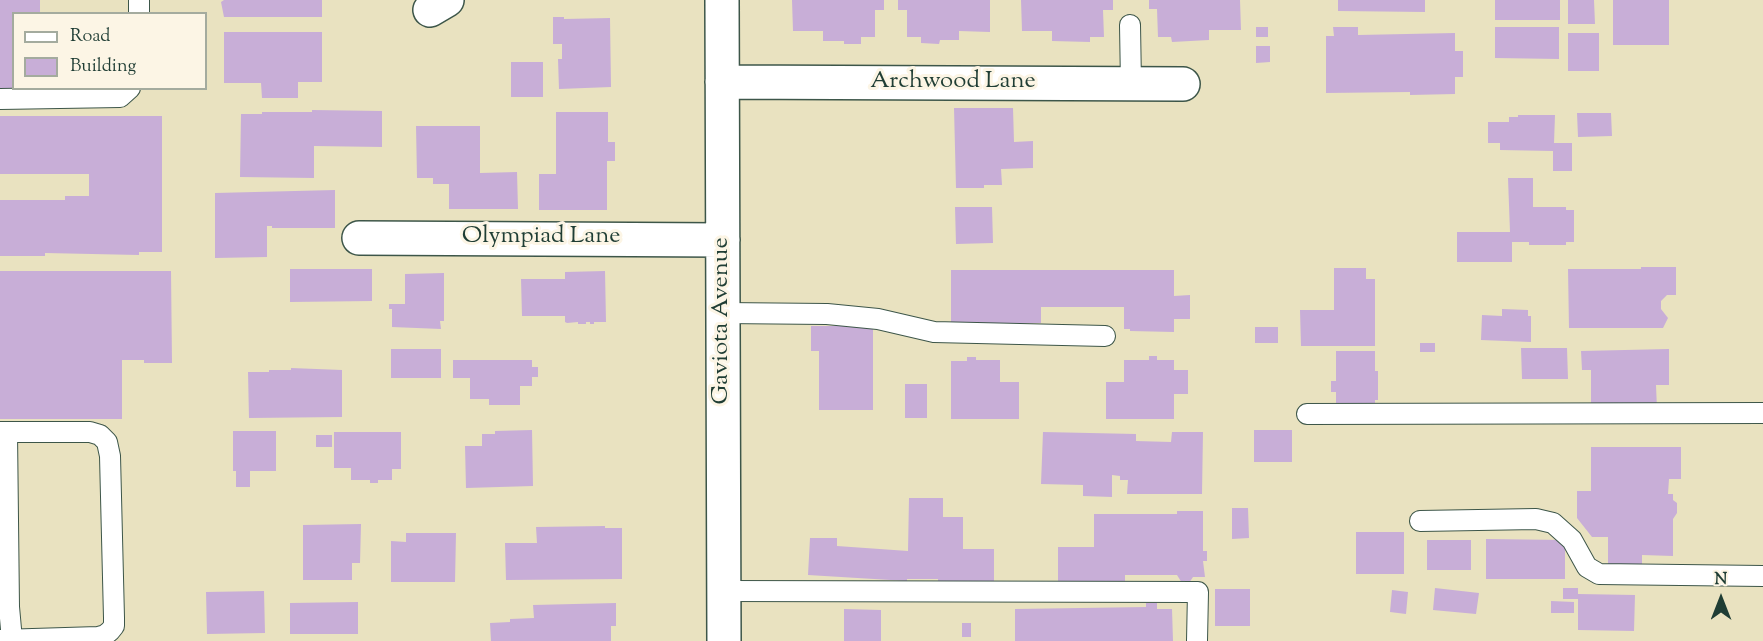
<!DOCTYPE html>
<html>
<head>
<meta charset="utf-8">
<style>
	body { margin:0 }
	#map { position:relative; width:1763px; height:641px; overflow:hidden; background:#e9e2c0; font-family:"Sorts Mill Goudy",serif }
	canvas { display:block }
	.legend { position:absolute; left:12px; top:12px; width:195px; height:78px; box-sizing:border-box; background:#fcf5e5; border:2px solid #a4ab9e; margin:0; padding:8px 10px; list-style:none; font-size:18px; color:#1f3d34 }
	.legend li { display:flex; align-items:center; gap:12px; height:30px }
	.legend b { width:30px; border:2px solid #a4ab9e }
	.north { position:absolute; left:1691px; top:569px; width:60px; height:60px; -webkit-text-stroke:4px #fcf5e5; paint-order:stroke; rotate:0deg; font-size:16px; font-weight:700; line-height:24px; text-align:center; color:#1f3d34 }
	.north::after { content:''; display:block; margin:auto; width:21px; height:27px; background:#1f3d34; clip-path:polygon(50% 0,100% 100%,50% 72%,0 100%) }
</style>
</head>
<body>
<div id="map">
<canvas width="1763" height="641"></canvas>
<ul class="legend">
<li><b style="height:8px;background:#fff"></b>Road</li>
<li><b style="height:16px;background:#c8aed7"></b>Building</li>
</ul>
<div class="north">N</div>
</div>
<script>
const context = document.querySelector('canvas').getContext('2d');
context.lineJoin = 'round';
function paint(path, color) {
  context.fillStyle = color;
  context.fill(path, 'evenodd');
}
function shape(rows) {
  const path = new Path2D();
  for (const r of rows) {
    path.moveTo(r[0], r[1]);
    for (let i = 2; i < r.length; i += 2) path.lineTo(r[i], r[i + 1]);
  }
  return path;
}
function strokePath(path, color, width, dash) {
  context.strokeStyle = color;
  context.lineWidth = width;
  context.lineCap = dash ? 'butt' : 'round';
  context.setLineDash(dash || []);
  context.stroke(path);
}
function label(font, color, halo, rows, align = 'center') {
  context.font = font + ' "Sorts Mill Goudy",serif';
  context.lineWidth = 6;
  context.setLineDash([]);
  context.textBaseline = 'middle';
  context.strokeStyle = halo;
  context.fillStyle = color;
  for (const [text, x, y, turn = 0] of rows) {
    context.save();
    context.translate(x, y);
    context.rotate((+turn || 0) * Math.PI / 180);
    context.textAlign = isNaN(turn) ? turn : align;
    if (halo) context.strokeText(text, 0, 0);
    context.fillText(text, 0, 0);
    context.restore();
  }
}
paint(shape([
	[0,0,40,0,40,14,14,14,14,88,40,88,40,93,0,93],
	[224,0,322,0,322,17,224,17,221,2],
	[792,0,884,0,884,10,875,10,875,37,861,37,861,44,844,44,844,41,823,41,823,31,793,31],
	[898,0,990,0,990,32,959,31,959,40,940,40,939,44,921,43,921,37,907,37,907,10,898,10],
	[1021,0,1113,0,1113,10,1103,10,1104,37,1090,37,1090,42,1052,41,1052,31,1022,31],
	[1149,0,1240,0,1241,30,1209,30,1209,40,1172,42,1171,37,1158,37,1157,9,1149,9],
	[1338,0,1425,0,1425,12,1338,11],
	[1495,0,1560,0,1560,20,1495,20],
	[1568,0,1594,0,1595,24,1568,24],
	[1613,0,1669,0,1669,45,1613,45],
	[553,17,564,17,564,19,610,18,611,87,559,89,558,59,562,59,562,44,553,44],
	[1256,27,1268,27,1268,37,1256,37],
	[1333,27,1358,27,1358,35,1455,33,1455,51,1463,51,1463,77,1455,77,1455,94,1410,95,1410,92,1326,93,1326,36,1334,36],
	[1495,27,1559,27,1559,59,1495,58],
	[224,32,322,32,322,82,298,82,298,98,262,98,261,83,224,83],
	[1568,33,1599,33,1599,71,1568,71],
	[1256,46,1270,46,1270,62,1256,63],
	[511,62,543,62,543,97,511,97],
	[954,108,1013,108,1014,142,1033,141,1033,168,1001,169,1002,185,984,185,984,188,956,188],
	[312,110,382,111,382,147,314,146,314,178,240,177,241,114,262,114,262,112,312,112],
	[556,112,608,112,608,142,615,142,615,161,607,161,607,210,539,210,539,174,556,174],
	[1577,113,1611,113,1612,136,1578,137],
	[1518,115,1555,115,1554,143,1572,143,1572,171,1553,171,1553,151,1500,150,1500,143,1488,143,1488,122,1509,122,1509,117,1518,117],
	[0,116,162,116,162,252,139,252,139,255,45,253,45,256,0,256,0,200,65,200,65,196,89,196,89,174,0,174],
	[416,126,480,126,480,173,517,172,518,209,449,209,449,184,433,184,433,178,417,178],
	[1508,178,1533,178,1533,207,1566,207,1566,210,1574,210,1574,242,1566,242,1566,245,1529,245,1529,242,1512,242,1512,262,1457,262,1457,232,1510,232],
	[335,190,335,228,272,228,272,226,267,226,267,257,215,258,215,193],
	[955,207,992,207,993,243,956,244],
	[1641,267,1676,267,1676,295,1667,295,1661,301,1661,309,1668,318,1663,328,1569,328,1568,269,1641,269],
	[1334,268,1366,268,1366,279,1375,279,1375,346,1301,346,1300,310,1334,310],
	[290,269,372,269,372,301,290,302],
	[951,270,1174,270,1174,296,1190,295,1190,319,1174,319,1174,332,1130,331,1130,329,1124,329,1124,307,1041,307,1041,323,951,324],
	[0,271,171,271,172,363,144,363,144,360,122,360,122,419,0,419],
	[605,271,606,322,594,322,594,324,590,324,590,322,586,322,586,324,578,324,578,322,567,323,565,322,565,316,522,316,521,279,565,279,565,272],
	[444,273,444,321,440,321,441,329,392,327,392,309,389,309,389,304,405,304,405,274],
	[1502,309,1528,310,1528,316,1531,316,1531,342,1481,340,1482,315,1502,316],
	[811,326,873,326,873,410,819,410,819,351,811,351],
	[1255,327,1278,327,1278,343,1255,343],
	[1420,343,1435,343,1435,352,1420,352],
	[1521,348,1567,348,1568,379,1522,379],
	[391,349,441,349,441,378,391,378],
	[1669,349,1669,385,1656,385,1657,409,1591,409,1591,370,1582,370,1581,351],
	[1336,351,1375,351,1375,371,1378,371,1378,400,1375,400,1375,403,1336,404,1336,392,1331,392,1331,381,1336,381],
	[1149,356,1157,356,1157,360,1174,360,1174,370,1188,370,1188,394,1174,394,1174,419,1106,419,1106,382,1124,382,1124,360,1149,360],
	[967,357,976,357,976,360,1000,360,1000,382,1019,382,1019,419,951,419,951,361,967,361],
	[453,360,532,360,532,367,538,367,538,377,532,377,532,386,520,386,520,405,489,405,489,399,470,399,470,378,453,378],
	[291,368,342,370,342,417,249,418,248,372,269,372,269,370,291,370],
	[905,384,927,384,927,418,905,418],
	[532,430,533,486,466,488,465,446,482,446,482,434,495,434,495,431],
	[1254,430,1292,430,1292,462,1254,462],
	[233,431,276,431,276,471,250,471,250,487,236,487,236,471,233,471],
	[334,432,401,432,401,469,392,469,392,480,378,480,378,483,370,483,370,480,351,480,351,468,334,468],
	[1043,432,1136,434,1136,441,1171,442,1172,432,1203,432,1202,494,1127,494,1128,480,1120,480,1120,476,1112,475,1112,497,1083,496,1083,485,1041,484],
	[316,435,332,435,332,447,316,447],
	[1591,447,1681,447,1681,479,1669,479,1668,494,1673,494,1673,500,1677,503,1677,513,1673,519,1673,556,1642,555,1642,570,1608,570,1608,537,1592,537,1577,518,1577,491,1591,491],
	[909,498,943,498,943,517,963,517,963,549,994,549,994,582,938,581,938,579,907,579,907,581,808,575,810,538,837,538,837,546,908,551],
	[1232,508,1248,508,1249,538,1232,539],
	[1177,511,1203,511,1203,551,1207,551,1207,561,1203,561,1205,577,1193,577,1189,583,1182,583,1177,575,1125,575,1125,582,1058,582,1058,547,1094,547,1094,514,1177,514],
	[361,524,360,563,352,563,352,580,303,580,303,525],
	[605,526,605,528,622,528,622,579,506,580,505,543,537,543,536,527],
	[1356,532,1404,532,1404,574,1356,574],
	[406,533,456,533,455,582,391,582,391,541,406,542],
	[1486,539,1565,540,1565,579,1486,579],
	[1427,540,1471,540,1471,570,1427,570],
	[1435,588,1479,593,1476,614,1433,610],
	[1563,588,1578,588,1578,594,1635,595,1634,631,1578,630,1578,599,1563,599],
	[1215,589,1250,589,1250,626,1215,626],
	[1392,590,1408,592,1406,614,1390,612],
	[264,591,265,633,207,634,206,592],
	[1551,601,1574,602,1574,613,1551,613],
	[358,602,358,634,290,634,290,603],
	[616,603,616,626,611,626,611,641,491,641,490,623,510,622,510,619,534,618,533,605],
	[1146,603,1157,603,1157,609,1172,609,1173,641,1015,641,1015,609,1146,607],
	[844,609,881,610,881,641,844,641],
	[962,623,971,623,971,637,962,637]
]), '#c8aed7');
const lane = shape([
	[139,0,139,14],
	[1130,25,1131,84],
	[0,99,120,97,130,88],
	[723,313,827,314,878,319,934,332,1105,336],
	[1307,414,1763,413],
	[0,432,90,432,100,435,107,442,110,456,114,618,114,626,110,631,105,635,98,637,0,640],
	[7,432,9,607,12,640],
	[1420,521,1536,519,1553,523,1572,540,1587,567,1599,574,1763,576],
	[724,591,1198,592,1197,641]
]);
const street = shape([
	[722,0,724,641],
	[430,10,447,0],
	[722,82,1183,84],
	[359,238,723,240]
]);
strokePath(lane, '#3d5649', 22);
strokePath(street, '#3d5649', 36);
strokePath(lane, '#fff', 20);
strokePath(street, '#fff', 33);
label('24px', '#1f3d34', '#fcf5e5', [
	["Archwood Lane",953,83],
	["Olympiad Lane",541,238],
	["Gaviota Avenue",723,321,-90]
]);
</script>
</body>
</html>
